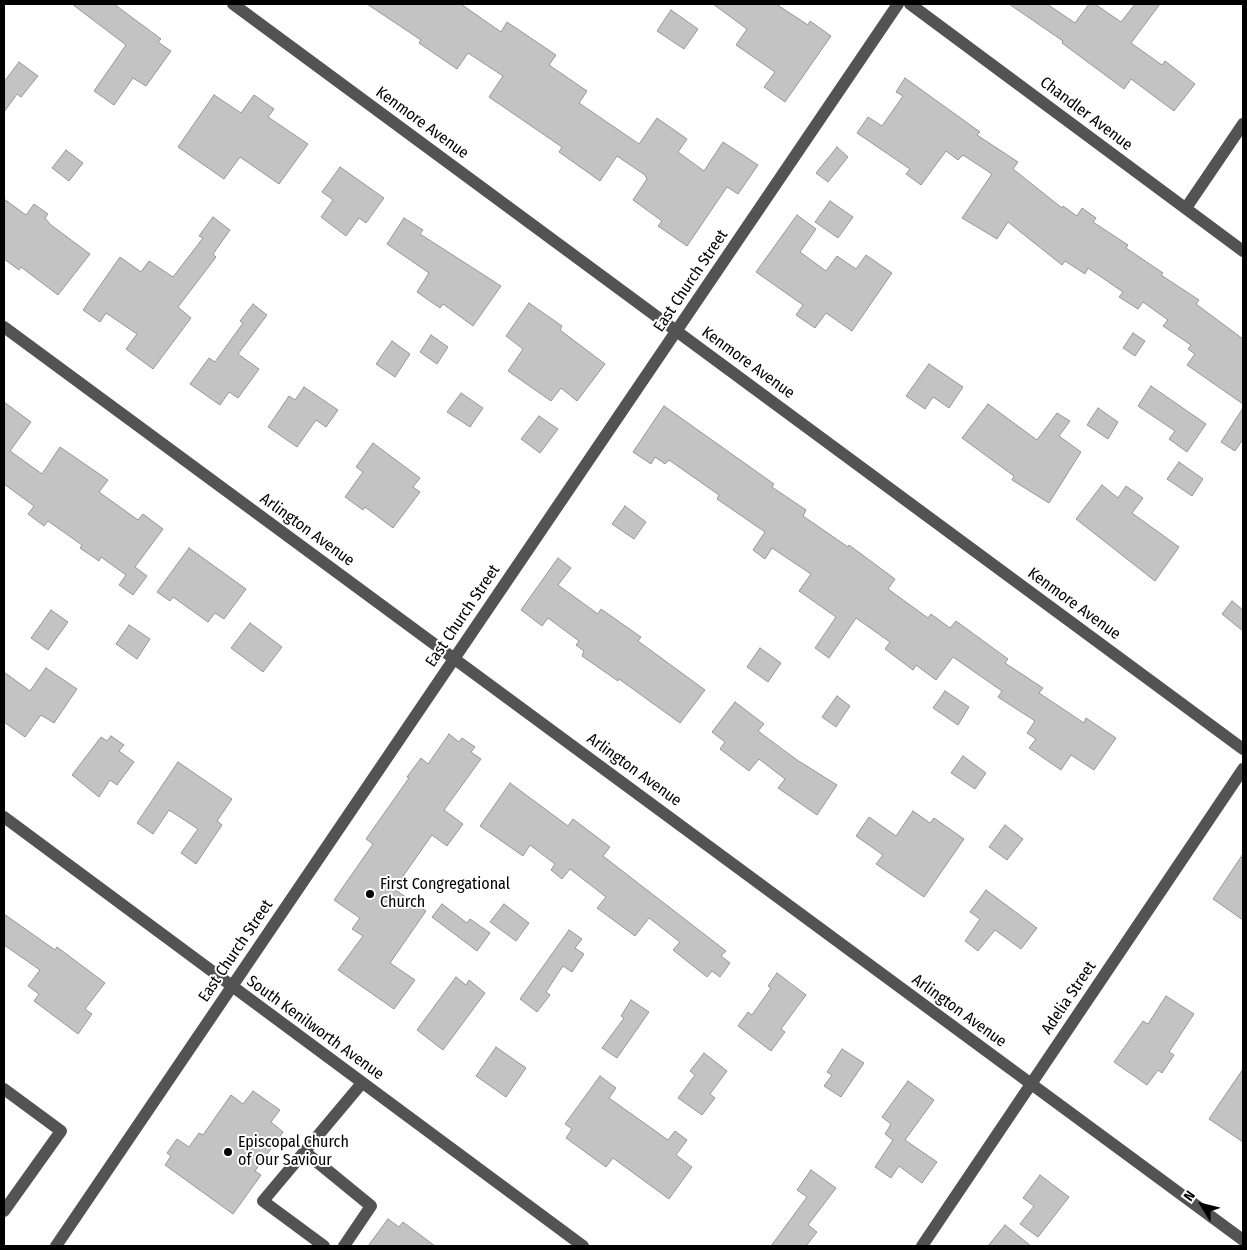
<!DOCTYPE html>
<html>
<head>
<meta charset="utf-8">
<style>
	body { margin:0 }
	#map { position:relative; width:1247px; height:1250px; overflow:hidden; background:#fff; font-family:"Fira Sans Condensed",sans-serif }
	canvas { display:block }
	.frame { position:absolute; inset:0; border:5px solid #000; pointer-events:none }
	.north { position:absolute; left:1177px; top:1180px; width:50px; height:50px; -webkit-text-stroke:4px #fff; paint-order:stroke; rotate:306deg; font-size:14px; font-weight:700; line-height:20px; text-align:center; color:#000 }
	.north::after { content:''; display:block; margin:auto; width:18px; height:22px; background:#000; clip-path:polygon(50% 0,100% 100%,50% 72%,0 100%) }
</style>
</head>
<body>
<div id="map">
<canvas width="1247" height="1250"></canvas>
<div class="frame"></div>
<div class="north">N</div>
</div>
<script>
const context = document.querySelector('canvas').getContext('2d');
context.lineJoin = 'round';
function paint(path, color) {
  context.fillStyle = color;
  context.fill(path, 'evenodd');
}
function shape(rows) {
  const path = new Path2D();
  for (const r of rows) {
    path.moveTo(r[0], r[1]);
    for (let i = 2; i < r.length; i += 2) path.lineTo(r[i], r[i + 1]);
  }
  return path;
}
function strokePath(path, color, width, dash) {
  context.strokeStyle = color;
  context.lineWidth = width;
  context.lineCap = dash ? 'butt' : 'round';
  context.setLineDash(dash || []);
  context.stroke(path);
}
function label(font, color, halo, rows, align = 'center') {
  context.font = font + ' "Fira Sans Condensed",sans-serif';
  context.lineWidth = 4;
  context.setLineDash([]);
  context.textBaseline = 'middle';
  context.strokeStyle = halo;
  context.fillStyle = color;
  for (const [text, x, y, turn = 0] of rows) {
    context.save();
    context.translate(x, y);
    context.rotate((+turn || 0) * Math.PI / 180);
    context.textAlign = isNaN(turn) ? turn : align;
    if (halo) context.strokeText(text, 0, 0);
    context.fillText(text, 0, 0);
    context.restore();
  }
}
const building = shape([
	[72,4,114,4,161,39,158,42,171,51,146,86,133,78,114,105,94,91,126,45,72,4],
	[367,4,461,4,501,32,507,22,556,55,549,65,587,91,579,103,639,144,657,118,687,139,678,152,704,171,723,142,758,165,738,194,727,187,687,246,658,226,662,221,633,200,647,179,645,175,617,156,600,181,559,152,562,147,489,97,503,76,468,53,457,69,419,43,421,40,367,4],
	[713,4,776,4,808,25,810,21,831,36,785,102,764,87,775,72,736,45,747,29,713,4],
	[1009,4,1047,4,1075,23,1089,4,1095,4,1121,22,1135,4,1160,4,1131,43,1162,65,1165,61,1195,84,1174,111,1131,79,1124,89,1062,43,1063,41,1009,4],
	[671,10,698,29,684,49,657,31,671,10],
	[19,62,38,76,21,97,17,94,4,112,4,82,19,62],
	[905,78,980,132,977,135,1018,162,1013,169,1062,208,1063,206,1077,216,1082,208,1096,218,1093,222,1128,245,1126,248,1163,273,1161,275,1199,300,1196,304,1243,339,1243,404,1187,365,1195,354,1188,349,1191,345,1163,326,1168,320,1143,302,1138,309,1119,297,1123,292,1088,268,1085,274,1065,261,1062,265,1008,222,997,239,962,218,992,174,963,155,958,160,946,151,921,185,906,174,910,169,857,133,868,117,882,126,903,96,896,92,905,78],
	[214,95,241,113,254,95,274,109,268,117,308,144,279,184,240,157,224,179,178,147,214,95],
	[837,147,848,157,828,182,816,173,837,147],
	[66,150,83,163,69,181,52,168,66,150],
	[340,167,384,198,366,223,359,218,346,236,321,217,333,200,322,192,340,167],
	[4,199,26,215,34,204,48,214,45,218,51,225,90,254,58,295,21,267,19,270,4,259,4,199],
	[830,201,853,217,838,238,815,222,830,201],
	[797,215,816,229,800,252,826,271,837,256,856,269,866,255,892,273,852,331,826,313,815,328,796,315,803,305,756,272,797,215],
	[213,217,230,230,213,254,216,257,178,307,191,318,153,369,126,349,137,334,106,313,100,322,83,310,120,257,141,272,149,261,173,277,203,238,199,236,213,217],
	[404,218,423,230,420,234,501,286,473,326,443,304,440,308,417,292,429,273,387,244,404,218],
	[529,303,562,326,560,330,605,364,577,401,561,388,551,401,508,371,523,349,506,336,529,303],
	[253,304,267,315,238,354,259,369,238,398,229,392,220,405,190,384,209,358,215,362,243,323,240,321,253,304],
	[1133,333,1145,341,1135,356,1123,348,1133,333],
	[431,335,448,347,437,364,420,352,431,335],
	[392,341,410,354,395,377,376,364,392,341],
	[929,364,963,387,949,408,933,397,925,409,906,396,929,364],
	[1151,386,1206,424,1187,452,1169,439,1175,431,1138,406,1151,386],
	[304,387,338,410,326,427,316,420,297,447,268,427,289,396,295,400,304,387],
	[461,393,483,408,470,427,447,412,461,393],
	[4,402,31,422,10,451,42,474,60,447,108,480,99,492,138,520,143,514,163,529,135,567,147,576,133,595,119,585,126,575,101,557,99,561,80,548,82,545,48,521,44,526,28,514,34,506,4,484,4,402],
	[988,404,1037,440,1057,413,1070,421,1059,436,1081,452,1049,503,1012,480,1014,476,962,438,988,404],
	[664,406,774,484,772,487,806,510,803,516,848,547,849,545,895,579,888,589,928,618,931,614,950,628,956,621,1008,659,1005,663,1043,688,1039,693,1084,723,1086,718,1116,738,1094,770,1071,755,1061,770,1029,748,1036,739,1027,733,1035,721,998,697,1002,691,953,657,936,680,916,665,913,670,885,649,890,642,856,618,829,658,815,648,836,617,799,591,811,574,772,548,765,559,753,550,765,532,717,499,719,495,669,460,665,464,655,457,651,464,633,452,664,406],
	[1098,408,1118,422,1108,439,1087,425,1098,408],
	[1243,408,1243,439,1235,451,1221,442,1243,408],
	[539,416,558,429,540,453,521,439,539,416],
	[373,443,420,478,413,487,420,492,393,528,365,507,363,510,345,497,363,472,356,467,373,443],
	[1179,462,1203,479,1192,496,1167,479,1179,462],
	[1102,485,1118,498,1126,486,1143,498,1132,513,1179,547,1155,581,1076,519,1102,485],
	[625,506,646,522,634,539,612,524,625,506],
	[189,548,246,589,224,619,215,613,208,622,173,597,170,601,157,592,189,548],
	[558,558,571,568,558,585,598,614,601,609,641,637,638,641,705,690,680,723,619,679,618,681,582,656,584,651,576,645,579,641,548,618,542,626,521,610,558,558],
	[1232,601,1243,610,1243,631,1222,614,1232,601],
	[51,610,68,622,48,650,31,638,51,610],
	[250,623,282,647,263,672,231,648,250,623],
	[129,625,150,639,137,659,116,644,129,625],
	[760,648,781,663,768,682,747,667,760,648],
	[46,668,77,689,54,723,41,715,25,737,4,722,4,672,30,691,46,668],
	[945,691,969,707,958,725,933,708,945,691],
	[837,696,850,706,836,727,822,717,837,696],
	[735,702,764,724,758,731,797,760,837,785,817,815,778,788,785,779,759,759,749,771,720,749,725,742,712,732,735,702],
	[449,734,459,742,462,738,475,747,471,752,481,759,444,810,463,824,447,846,432,835,394,889,426,911,390,963,415,980,394,1009,338,970,363,936,352,929,360,918,334,900,373,844,366,839,409,778,407,777,421,758,428,764,449,734],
	[111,736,124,745,119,751,134,762,117,785,110,780,99,797,72,775,101,737,107,741,111,736],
	[963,756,986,773,975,789,951,773,963,756],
	[178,762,232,799,217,821,222,825,196,864,181,853,198,829,169,810,153,834,137,823,178,762],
	[510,783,568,826,573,819,610,847,603,856,726,951,721,956,730,963,720,977,712,971,707,977,673,950,680,942,649,918,635,936,597,908,606,897,570,869,562,879,551,870,555,864,530,845,523,856,480,826,510,783],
	[913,811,930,823,934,818,964,839,924,897,876,864,883,855,856,836,869,817,896,836,913,811],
	[1005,825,1023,839,1007,860,989,847,1005,825],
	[1243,854,1243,920,1213,899,1243,854],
	[986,890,1037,928,1021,949,995,930,978,951,965,941,980,919,970,912,986,890],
	[442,904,467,923,470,919,490,933,477,951,432,917,442,904],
	[504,904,529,923,516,941,490,922,504,904],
	[4,914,55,950,57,947,105,983,85,1009,92,1014,78,1034,34,1001,39,994,28,986,40,970,4,945,4,914],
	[569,930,582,939,575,948,584,954,572,972,563,966,546,992,550,995,537,1012,520,999,569,930],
	[777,973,806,995,781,1029,785,1032,771,1051,738,1026,748,1012,752,1015,771,988,768,986,777,973],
	[456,977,466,985,469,980,485,993,443,1050,417,1030,456,977],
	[1166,996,1194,1014,1169,1052,1174,1055,1162,1073,1158,1070,1147,1085,1114,1062,1143,1021,1148,1024,1166,996],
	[631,1000,649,1012,617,1058,602,1048,624,1018,621,1016,631,1000],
	[496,1047,526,1068,506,1097,476,1076,496,1047],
	[842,1049,864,1063,841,1097,824,1086,832,1075,827,1072,842,1049],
	[704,1053,727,1071,710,1094,715,1098,702,1115,678,1098,695,1075,690,1071,704,1053],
	[1243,1069,1243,1142,1209,1119,1243,1069],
	[600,1076,616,1088,609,1098,668,1140,675,1131,687,1140,676,1155,692,1167,669,1199,613,1158,606,1167,566,1138,572,1129,565,1124,600,1076],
	[908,1081,934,1100,905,1140,937,1162,922,1183,899,1166,891,1178,875,1167,893,1140,885,1134,891,1124,882,1117,908,1081],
	[253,1091,280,1110,271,1122,283,1132,255,1171,261,1175,233,1214,165,1165,171,1156,167,1153,177,1139,189,1147,199,1133,203,1135,231,1095,243,1104,253,1091],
	[811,1170,836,1188,808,1225,817,1232,806,1246,771,1246,807,1197,797,1190,811,1170],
	[1040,1175,1069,1197,1038,1237,1020,1224,1034,1206,1023,1198,1040,1175],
	[388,1219,399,1227,403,1222,435,1246,368,1246,388,1219],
	[1005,1225,1031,1246,988,1246,1005,1225]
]);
paint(building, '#c3c3c3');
strokePath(building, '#979797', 1);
strokePath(shape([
	[233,4,1243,749],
	[910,4,1243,251],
	[1186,208,1243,124],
	[4,327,1243,1240],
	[4,817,583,1246],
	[4,1089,61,1131,4,1211],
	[305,1152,371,1206,344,1246],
	[56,1246,898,4],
	[324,1246,263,1201,362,1083],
	[922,1246,1243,769]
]), '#535353', 12);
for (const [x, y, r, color] of [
	[370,894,5,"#000"],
	[228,1152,5,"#000"]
]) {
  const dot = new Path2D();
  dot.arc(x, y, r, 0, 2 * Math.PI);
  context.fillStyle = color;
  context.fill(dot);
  strokePath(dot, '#fff', 2);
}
label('16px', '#000', '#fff', [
	["Chandler Avenue",1086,114,37],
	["Kenmore Avenue",422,123,36],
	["East Church Street",691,281,-56],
	["Kenmore Avenue",748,363,36],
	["Arlington Avenue",307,530,36],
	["Kenmore Avenue",1074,604,36],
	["East Church Street",463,616,-56],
	["Arlington Avenue",634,770,36],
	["East Church Street",236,951,-56],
	["Adelia Street",1069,998,-56],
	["Arlington Avenue",959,1011,36],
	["South Kenilworth Avenue",315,1028,36]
]);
label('16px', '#000', '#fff', [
	["First Congregational",380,885],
	["Church",380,903],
	["Episcopal Church",238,1143],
	["of Our Saviour",238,1161]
], 'left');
</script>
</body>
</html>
